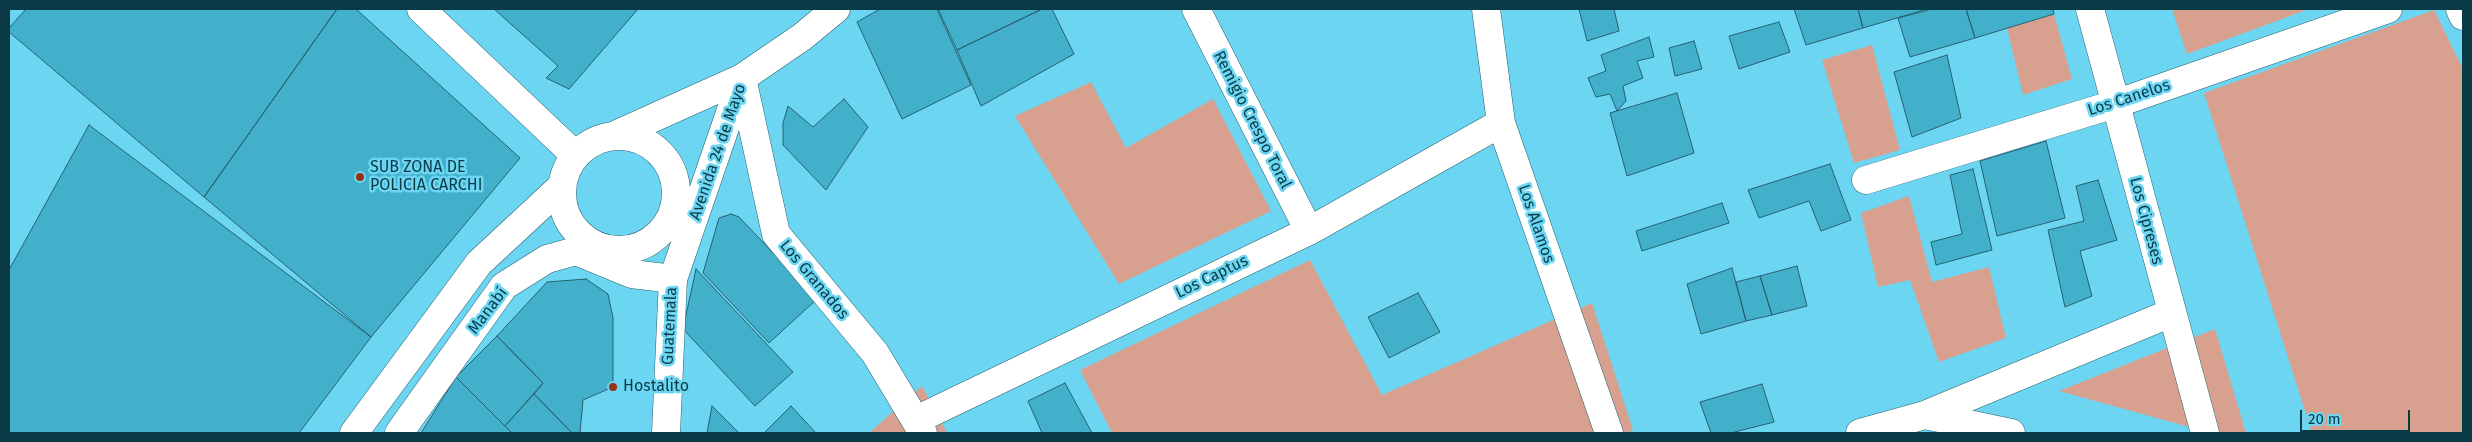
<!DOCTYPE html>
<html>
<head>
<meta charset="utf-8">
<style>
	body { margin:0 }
	#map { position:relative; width:2472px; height:442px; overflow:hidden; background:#6cd6f2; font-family:"Fira Sans",sans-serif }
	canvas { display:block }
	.frame { position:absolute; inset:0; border:10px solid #0a3a46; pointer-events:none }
	.scale { position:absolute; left:2300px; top:410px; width:110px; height:22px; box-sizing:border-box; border:2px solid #0a3a46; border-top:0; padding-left:6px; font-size:15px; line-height:18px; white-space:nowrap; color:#0a3a46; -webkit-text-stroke:4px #6cd6f2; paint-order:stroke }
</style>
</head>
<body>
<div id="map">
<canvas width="2472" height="442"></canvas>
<div class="frame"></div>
<div class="scale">20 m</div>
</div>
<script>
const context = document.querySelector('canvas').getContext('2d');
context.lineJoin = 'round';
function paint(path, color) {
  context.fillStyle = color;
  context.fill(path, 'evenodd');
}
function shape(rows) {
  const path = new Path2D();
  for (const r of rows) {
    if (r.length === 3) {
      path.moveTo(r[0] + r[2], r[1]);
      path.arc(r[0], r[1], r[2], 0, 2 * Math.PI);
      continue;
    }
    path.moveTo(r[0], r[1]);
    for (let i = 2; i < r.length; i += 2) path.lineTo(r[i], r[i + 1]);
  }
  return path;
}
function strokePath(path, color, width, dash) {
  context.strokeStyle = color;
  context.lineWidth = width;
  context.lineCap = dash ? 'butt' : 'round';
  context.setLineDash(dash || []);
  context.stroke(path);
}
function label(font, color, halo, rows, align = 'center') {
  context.font = font + ' "Fira Sans",sans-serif';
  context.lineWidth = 5;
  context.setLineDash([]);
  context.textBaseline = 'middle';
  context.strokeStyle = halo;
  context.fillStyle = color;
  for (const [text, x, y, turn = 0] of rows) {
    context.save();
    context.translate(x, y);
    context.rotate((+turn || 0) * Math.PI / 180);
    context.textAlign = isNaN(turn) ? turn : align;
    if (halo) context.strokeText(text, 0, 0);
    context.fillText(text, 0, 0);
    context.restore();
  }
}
paint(shape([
	[2172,9,2309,9,2187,54],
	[2434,10,2463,69,2463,433,2312,433,2204,93],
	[2054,14,2072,79,2023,95,2007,28],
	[1872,45,1900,150,1854,163,1822,60],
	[1091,82,1126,148,1213,99,1271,211,1119,284,1015,116],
	[1909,196,1932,282,1989,267,2006,338,1939,362,1910,280,1878,287,1861,213],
	[1310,260,1382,395,1592,303,1633,430,1626,433,1112,433,1080,370],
	[2215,329,2246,433,2211,433,2059,391],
	[922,386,947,433,869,433]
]), '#d8a08f');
const building = shape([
	[26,9,337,9,204,197,9,32,9,28,26,9],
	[337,9,356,9,520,158,371,337,204,197,337,9],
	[494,9,638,9,569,89,546,78,558,66,494,9],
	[880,9,937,9,971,85,902,119,857,22,880,9],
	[938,9,1042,9,957,50,938,9],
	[1042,9,1052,9,1074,54,981,106,957,50,1042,9],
	[1579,9,1614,9,1619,31,1587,41,1579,9],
	[1794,9,1858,9,1863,28,1806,45,1794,9],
	[1858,9,1923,9,1924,10,1863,28,1858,9],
	[1932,9,1966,9,1975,38,1910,57,1898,18,1932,9],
	[1966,9,2053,9,2054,14,1975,38,1966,9],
	[1779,22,1790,52,1739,69,1729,36,1779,22],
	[1649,37,1654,57,1637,61,1643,78,1623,86,1626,101,1617,111,1610,94,1596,97,1588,78,1606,71,1601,55,1649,37],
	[1694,41,1702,69,1675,76,1669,48,1694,41],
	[1947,55,1961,118,1912,137,1894,72,1947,55],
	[1677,93,1694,153,1627,176,1610,113,1677,93],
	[844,99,868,127,826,190,783,145,783,123,788,106,813,127,844,99],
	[89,125,371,337,299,433,9,433,9,270,89,125],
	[2046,141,2065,218,1997,236,1980,161,2046,141],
	[1830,164,1851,220,1821,231,1809,201,1759,218,1748,190,1830,164],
	[1973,169,1992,250,1936,265,1931,242,1962,234,1950,175,1973,169],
	[2098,180,2117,240,2080,251,2092,296,2065,307,2048,230,2084,221,2076,186,2098,180],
	[1722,203,1729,223,1642,251,1636,231,1722,203],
	[731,214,739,217,817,299,769,343,703,273,719,218,731,214],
	[1797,266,1807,306,1772,315,1760,276,1797,266],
	[1732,268,1746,321,1701,334,1687,284,1732,268],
	[696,269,793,372,755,406,683,329,696,269],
	[1760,276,1772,315,1746,321,1736,282,1760,276],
	[586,279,608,294,613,318,613,387,583,400,580,433,572,433,534,394,543,383,497,336,547,282,586,279],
	[1418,293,1440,332,1389,358,1368,317,1418,293],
	[497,336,543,383,505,426,456,377,497,336],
	[456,377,512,433,421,433,456,377],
	[1065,383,1092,433,1042,433,1028,401,1065,383],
	[1762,384,1774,422,1731,433,1711,433,1700,402,1762,384],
	[534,394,572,433,512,433,505,426,534,394],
	[712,406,739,433,707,433,712,406],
	[791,406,816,433,764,433,791,406]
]);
paint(building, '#43b0cb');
strokePath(building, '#27606e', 1);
const minor = shape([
	[421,9,575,155],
	[1196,9,1309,231],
	[1486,9,1501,123,1609,433],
	[2090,9,2205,433],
	[2460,9,2463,16],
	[742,78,776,234,875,353,923,433],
	[1866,180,2115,104,2388,9],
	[1925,415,2011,433],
	[916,420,1309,231,1501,123],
	[354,433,479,263,562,186],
	[399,433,504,286,547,259,576,251,632,274,673,279],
	[1860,433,1925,415,2171,313]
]);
const major = shape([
	[619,193,57],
	[613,136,742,78,802,37,836,9],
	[666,433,673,279,742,78]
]);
strokePath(minor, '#28606f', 29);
strokePath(major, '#28606f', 29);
strokePath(minor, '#fff', 28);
strokePath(major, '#fff', 28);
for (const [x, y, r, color] of [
	[360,177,5,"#99330f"],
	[613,387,5,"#99330f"]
]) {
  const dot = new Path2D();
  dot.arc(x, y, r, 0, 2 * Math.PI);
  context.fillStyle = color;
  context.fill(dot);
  strokePath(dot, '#6cd6f2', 2);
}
label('16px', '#0a3a46', '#6cd6f2', [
	["Los Canelos",2129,98,-18],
	["Remigio Crespo Toral",1252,120,63],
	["Avenida 24 de Mayo",718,152,-71],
	["Los Cipreses",2146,221,75],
	["Los Alamos",1536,224,71],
	["Los Captus",1212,277,-26],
	["Los Granados",814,280,50],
	["Manabí",488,311,-53],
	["Guatemala",670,326,-87]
]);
label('16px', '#0a3a46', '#6cd6f2', [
	["SUB ZONA DE",370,168],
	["POLICIA CARCHI",370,186],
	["Hostalito",623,387]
], 'left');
</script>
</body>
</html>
